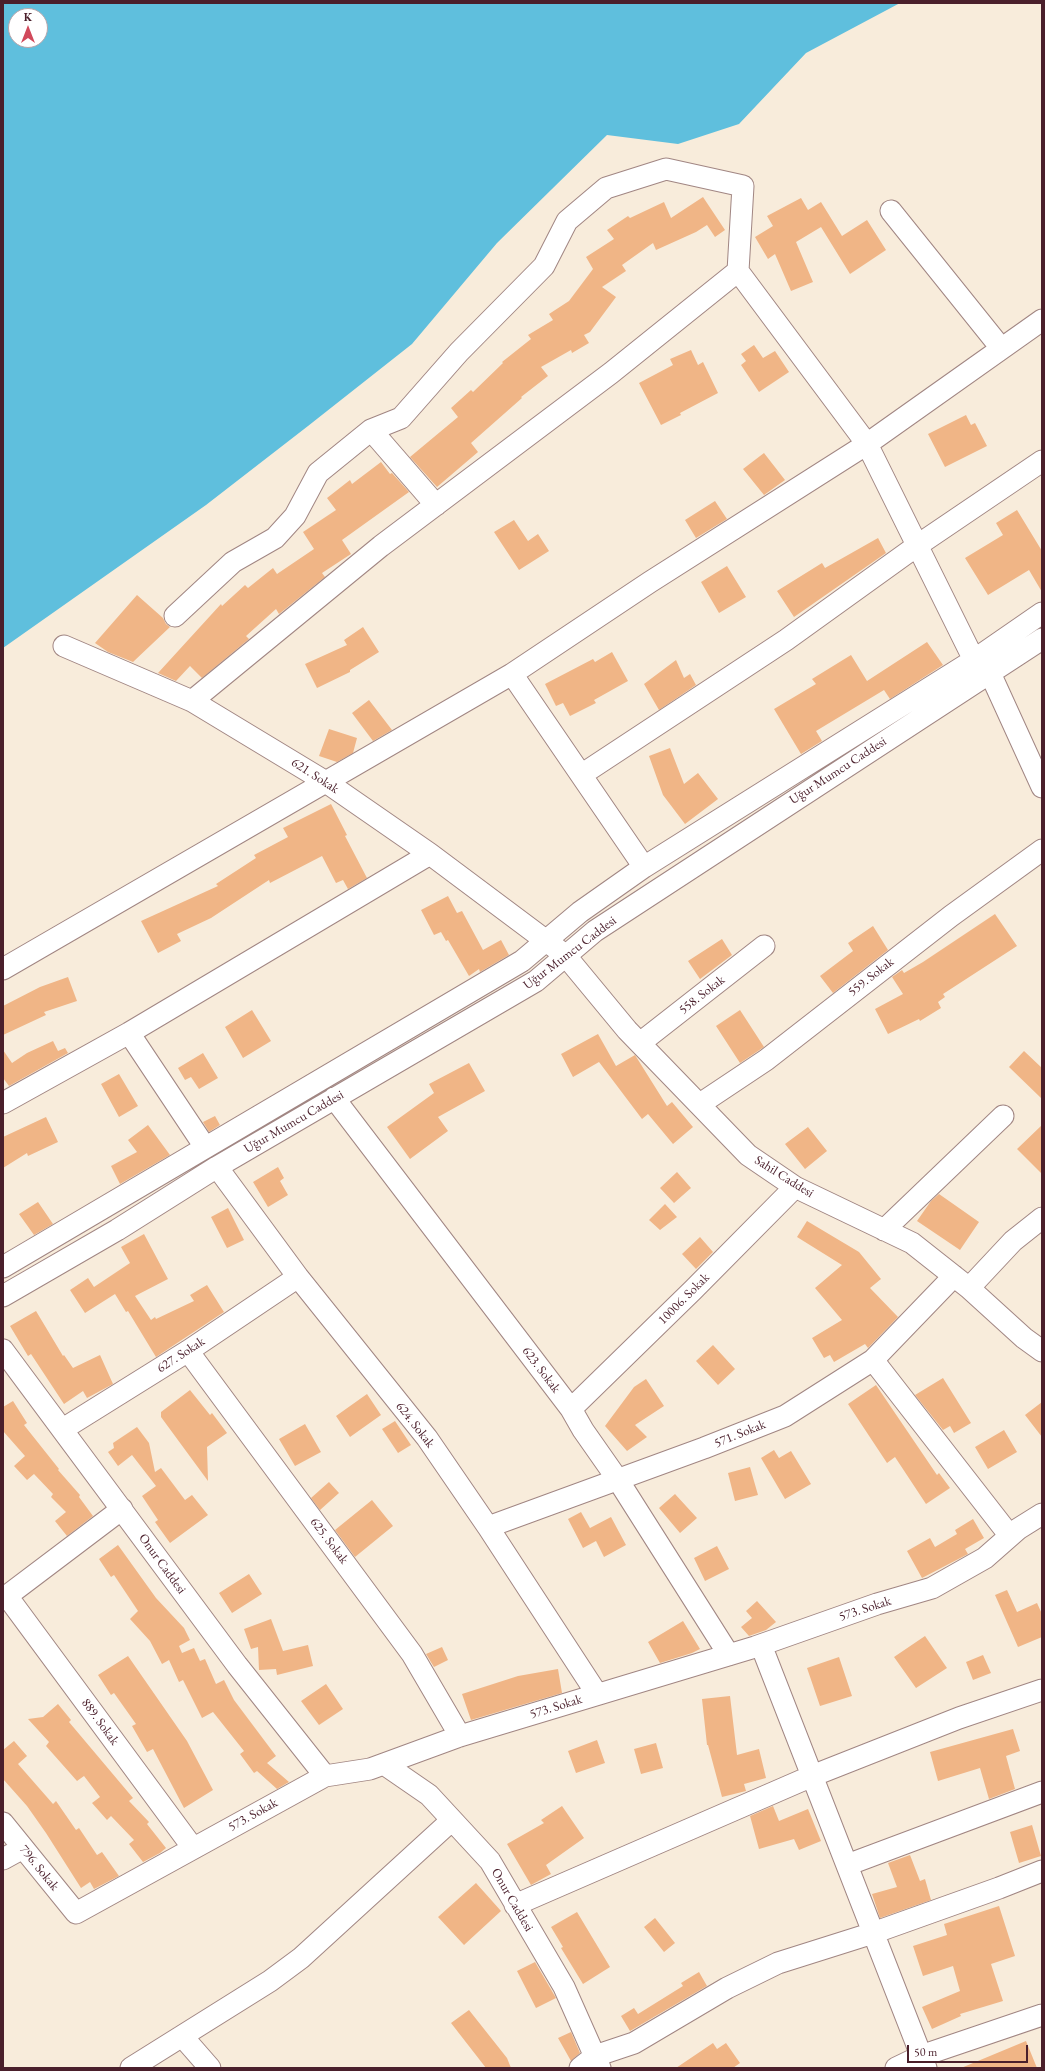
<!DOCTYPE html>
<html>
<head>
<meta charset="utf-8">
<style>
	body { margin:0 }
	#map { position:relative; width:1045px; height:2071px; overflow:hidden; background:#f8ecdb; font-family:"EB Garamond",serif }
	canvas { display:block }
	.frame { position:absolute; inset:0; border:4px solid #4a1f2b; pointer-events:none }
	.north { position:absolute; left:8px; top:8px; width:40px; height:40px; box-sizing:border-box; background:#fff; border:1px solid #b7a5aa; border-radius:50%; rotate:0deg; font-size:11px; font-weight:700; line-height:16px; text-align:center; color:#4a1f2b }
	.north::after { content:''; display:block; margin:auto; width:14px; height:18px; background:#d1495b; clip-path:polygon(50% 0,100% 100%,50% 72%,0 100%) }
	.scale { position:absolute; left:907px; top:2045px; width:121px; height:18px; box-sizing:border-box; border:2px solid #4a1f2b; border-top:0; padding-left:5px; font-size:12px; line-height:14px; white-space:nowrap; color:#4a1f2b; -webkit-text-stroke:3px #fff; paint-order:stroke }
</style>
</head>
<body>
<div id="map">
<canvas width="1045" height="2071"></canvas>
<div class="frame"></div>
<div class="north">K</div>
<div class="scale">50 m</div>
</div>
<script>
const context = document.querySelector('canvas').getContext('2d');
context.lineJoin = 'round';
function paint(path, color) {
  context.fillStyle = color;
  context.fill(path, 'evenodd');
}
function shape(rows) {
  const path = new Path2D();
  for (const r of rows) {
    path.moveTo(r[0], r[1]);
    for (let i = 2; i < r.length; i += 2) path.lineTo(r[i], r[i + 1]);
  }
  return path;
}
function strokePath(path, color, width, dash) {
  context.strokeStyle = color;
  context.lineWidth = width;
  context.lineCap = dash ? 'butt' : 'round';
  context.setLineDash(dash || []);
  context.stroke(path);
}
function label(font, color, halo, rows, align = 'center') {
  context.font = font + ' "EB Garamond",serif';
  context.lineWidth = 3.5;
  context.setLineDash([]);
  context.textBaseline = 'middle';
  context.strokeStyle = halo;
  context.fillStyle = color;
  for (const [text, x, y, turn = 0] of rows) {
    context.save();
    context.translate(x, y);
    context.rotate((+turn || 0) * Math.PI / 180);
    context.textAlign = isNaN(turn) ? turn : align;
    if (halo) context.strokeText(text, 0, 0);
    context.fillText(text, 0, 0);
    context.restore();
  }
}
paint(shape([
	[3,3,900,3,806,53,739,124,678,144,607,135,497,243,412,344,308,426,206,505,3,648],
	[16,16,40,16,40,40,16,40]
]), '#5fbfdd');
paint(shape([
	[703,197,725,230,715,237,707,225,696,232,656,250,653,243,622,265,626,271,602,287,616,297,590,332,584,335,589,343,572,353,571,350,541,367,548,376,521,397,522,398,471,443,478,452,437,487,410,457,458,417,451,408,471,390,473,392,503,363,502,362,531,339,528,335,553,320,549,314,569,301,593,269,586,257,614,239,607,230,628,216,630,218,664,202,671,218],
	[801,198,808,210,821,202,842,236,867,220,886,250,850,274,821,227,796,242,813,282,791,291,775,254,768,259,755,237,773,226,767,216],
	[754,345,763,358,775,351,789,372,759,392,741,365,746,361,741,354],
	[691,350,698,365,703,362,718,393,680,413,681,415,661,425,639,383,673,365,670,359],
	[966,415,971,425,975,423,987,446,945,467,928,434],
	[764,453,785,480,764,495,743,469],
	[381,462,390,474,392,473,409,492,342,540,351,554,322,573,325,577,279,614,276,609,246,636,249,639,202,678,190,666,176,681,158,673,221,604,222,606,245,585,248,588,273,568,277,574,314,549,303,532,336,510,327,498,350,480,352,484],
	[715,501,727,519,696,538,685,520],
	[1017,510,1042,551,1042,592,1029,570,988,595,965,558,1003,535,996,523],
	[514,520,528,541,538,534,549,551,519,570,494,532],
	[878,538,886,553,794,617,777,591,822,563,825,568],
	[727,566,746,597,719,613,701,582],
	[137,595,163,618,166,624,170,627,133,662,108,652,95,643],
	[363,627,379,652,350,670,350,672,317,688,305,664,347,645,344,640],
	[927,642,943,665,890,699,884,690,816,731,822,741,801,754,774,709,816,684,812,679,851,655,867,681],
	[612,652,628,681,594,700,596,703,570,716,563,703,556,706,545,684,593,659,595,662],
	[676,660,684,678,690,674,696,685,659,710,644,684],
	[369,700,392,730,373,741,352,713],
	[329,729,357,738,353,753,337,762,319,756],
	[670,748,684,784,698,773,718,799,685,824,663,795,649,756],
	[331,804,347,835,345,836,367,878,348,889,343,880,336,883,322,856,270,883,269,880,211,918,177,934,181,941,158,953,141,921,218,886,216,884,256,858,254,855,288,837,283,828],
	[448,896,457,913,462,911,483,950,501,940,509,955,480,972,479,969,469,976,448,940,446,941,441,932,434,935,421,910],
	[995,914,1017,946,943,994,945,997,938,1002,941,1008,920,1021,919,1019,888,1034,875,1009,903,994,892,977,902,970,904,973,923,962],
	[873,926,888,950,833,993,820,976,853,951,848,943],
	[722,939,732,955,700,979,688,961],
	[68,977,77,1001,44,1012,46,1015,3,1035,3,1006,40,987],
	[252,1010,271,1041,243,1058,225,1027],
	[740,1010,764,1047,740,1063,716,1026],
	[598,1034,616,1066,635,1055,667,1106,672,1102,693,1127,673,1144,648,1114,642,1119,599,1062,573,1077,561,1054],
	[53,1041,58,1051,65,1048,68,1053,9,1086,3,1078,3,1050,12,1063,27,1053],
	[1024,1051,1042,1068,1042,1099,1009,1067],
	[203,1053,218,1078,199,1089,191,1077,185,1080,178,1068],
	[469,1063,485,1091,438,1117,448,1131,410,1159,387,1127,434,1093,429,1084],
	[119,1074,138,1106,119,1117,101,1084],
	[215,1116,220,1125,209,1132,203,1122],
	[46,1117,58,1142,28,1156,27,1153,3,1168,3,1137],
	[148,1125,170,1155,120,1184,111,1166,137,1152,128,1140],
	[1042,1125,1042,1174,1017,1149],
	[808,1127,827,1151,805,1169,785,1144],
	[278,1167,284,1178,280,1181,288,1195,268,1207,253,1182],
	[677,1172,691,1188,674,1203,660,1188],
	[939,1194,979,1222,960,1250,917,1221,931,1201],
	[38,1202,53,1224,34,1235,19,1214],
	[665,1204,677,1217,660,1230,649,1220],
	[228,1208,244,1240,227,1248,211,1217],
	[807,1221,859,1252,881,1279,870,1288,898,1317,868,1348,865,1344,834,1362,830,1355,824,1358,812,1338,842,1320,815,1288,842,1265,797,1237],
	[144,1234,168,1279,135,1296,151,1320,155,1317,156,1319,194,1301,190,1295,207,1285,224,1312,156,1357,128,1311,126,1312,115,1294,85,1313,70,1290,88,1278,94,1287,130,1263,121,1247],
	[700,1237,713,1252,696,1269,682,1254],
	[36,1311,63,1356,64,1355,73,1368,100,1355,113,1384,87,1398,83,1391,64,1404,31,1354,28,1356,10,1326],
	[713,1345,735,1369,718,1385,696,1361],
	[943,1378,971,1423,954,1433,950,1426,943,1430,915,1395],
	[646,1379,664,1406,635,1425,647,1437,627,1451,605,1426,634,1387],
	[876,1385,937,1475,939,1473,950,1488,926,1504,895,1457,887,1463,848,1404],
	[190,1390,210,1415,212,1413,227,1433,207,1447,208,1481,161,1417,161,1412],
	[367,1394,381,1415,350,1437,336,1416],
	[13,1401,27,1423,24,1425,59,1469,58,1470,80,1495,79,1497,93,1516,67,1536,55,1521,66,1512,51,1497,53,1494,34,1474,27,1480,14,1466,25,1456,3,1431,3,1407],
	[1042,1402,1042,1437,1025,1415],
	[395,1421,411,1445,398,1453,382,1429],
	[305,1424,321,1452,295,1466,279,1439],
	[137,1427,149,1443,155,1472,161,1468,185,1500,192,1495,208,1515,170,1543,155,1522,158,1520,142,1496,156,1486,132,1455,118,1466,108,1452,114,1448,113,1443],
	[1004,1430,1017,1452,988,1469,975,1447],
	[774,1450,779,1458,791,1451,811,1484,785,1499,761,1458],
	[750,1467,758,1495,735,1501,728,1473],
	[329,1482,339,1493,320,1510,311,1498],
	[675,1494,697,1518,680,1533,659,1508],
	[372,1500,393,1526,355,1557,335,1530],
	[581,1512,590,1528,611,1517,626,1545,604,1557,596,1541,583,1548,568,1519],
	[973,1519,984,1538,965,1549,968,1554,922,1578,907,1551,930,1538,935,1547,957,1534,955,1530],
	[118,1545,156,1598,184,1628,190,1640,179,1646,182,1653,194,1648,200,1661,205,1659,216,1684,224,1680,234,1700,276,1756,267,1763,289,1782,277,1789,257,1771,254,1773,240,1754,244,1751,213,1712,202,1718,183,1680,179,1682,169,1660,162,1664,150,1641,130,1619,138,1611,114,1575,111,1577,99,1559],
	[717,1546,729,1569,705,1581,694,1558],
	[249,1574,262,1594,232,1613,219,1593],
	[1007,1590,1017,1612,1037,1603,1042,1614,1042,1637,1018,1647,995,1595],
	[757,1601,776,1622,766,1630,749,1636,741,1627,752,1618,746,1611],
	[271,1619,283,1651,308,1645,313,1666,277,1675,276,1669,259,1670,258,1647,251,1649,244,1629],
	[683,1621,700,1649,692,1653,660,1663,648,1642],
	[925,1636,947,1668,916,1688,894,1657],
	[442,1647,448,1660,434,1667,426,1654],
	[983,1655,991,1673,973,1680,966,1662],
	[128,1656,187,1741,213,1790,184,1808,153,1749,147,1752,132,1726,136,1724,114,1693,111,1695,98,1675],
	[839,1657,852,1696,820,1706,807,1668],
	[558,1669,562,1693,471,1720,462,1694,518,1676],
	[326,1684,343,1709,319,1725,301,1701],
	[730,1696,737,1755,759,1749,766,1778,744,1784,746,1791,722,1797,708,1745,707,1745,702,1699],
	[58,1704,71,1720,69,1722,133,1798,129,1801,149,1822,147,1824,166,1848,160,1853,143,1862,129,1844,134,1840,111,1816,107,1820,92,1803,100,1797,84,1776,77,1781,46,1746,49,1742,28,1719,43,1717],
	[1013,1729,1020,1751,1006,1756,1015,1789,989,1799,980,1768,938,1781,930,1752],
	[597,1740,605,1763,576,1773,568,1751],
	[14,1741,27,1756,18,1764,53,1804,56,1801,76,1830,79,1828,97,1855,102,1852,119,1876,94,1889,90,1882,81,1888,46,1833,27,1806,3,1779,3,1750],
	[656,1743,663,1768,641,1774,634,1749],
	[562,1806,584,1838,546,1865,551,1874,531,1885,507,1844,544,1823,541,1820],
	[773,1806,779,1821,808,1809,821,1841,799,1850,794,1839,759,1849,750,1816],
	[1032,1825,1041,1856,1019,1863,1010,1832],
	[910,1855,920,1881,925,1879,931,1900,880,1918,872,1894,897,1887,888,1863],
	[476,1883,501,1911,464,1945,438,1917],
	[999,1906,1015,1956,991,1964,1003,2001,960,2014,961,2016,932,2029,922,2007,960,1991,953,1966,923,1976,913,1946,947,1935,944,1924],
	[577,1912,610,1967,583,1984,561,1948,563,1947,551,1927],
	[655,1918,675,1943,664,1952,644,1927],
	[535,1962,556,1998,536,2008,517,1971],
	[699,1972,707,1986,630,2031,621,2016,634,2008,638,2014,683,1986,681,1983],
	[469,2010,507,2058,511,2068,486,2068,451,2023],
	[571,2032,580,2053,571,2061,558,2038],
	[1026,2041,1037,2068,961,2068],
	[713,2043,717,2049,726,2043,740,2063,733,2068,676,2068]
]), '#f0b586');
const minor = shape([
	[891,211,1001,348],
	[436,505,371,430,401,418,459,352,544,266,567,221,606,188,666,169,743,186,738,271,867,444,974,660],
	[175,616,233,562,275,538,295,516,318,473,371,430],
	[64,646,192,701,326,782,430,854,565,955,627,1030,748,1155,795,1187,912,1243,969,1288,1024,1338,1042,1351],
	[990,673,1042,787],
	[512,674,644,867],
	[192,701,381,546,611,373,738,271],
	[581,775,786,640,918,545,1042,461],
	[3,969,512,674,650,582,867,444,1042,320],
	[129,1033,205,1147],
	[640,1043,764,946],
	[334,1098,571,1409,583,1430,618,1480,729,1655],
	[3,1103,129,1033,430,854],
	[700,1104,766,1060,951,916,1042,850],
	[217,1167,298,1277,427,1438,488,1527,597,1694],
	[884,1230,1003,1116],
	[3,1267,522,961,580,912,644,867,974,660,1042,613],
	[969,1288,1013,1241,1042,1218],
	[3,1296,117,1230,217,1167,536,981,595,931,1042,639],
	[3,1350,237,1665,325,1776],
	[188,1351,412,1654,460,1736],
	[873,1360,1010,1536],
	[571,1409,693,1290,795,1187],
	[63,1429,188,1351,298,1277],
	[488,1527,704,1448,785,1416,873,1360,954,1276],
	[7,1596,193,1848],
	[3,1599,122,1509],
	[761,1645,926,2068],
	[384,1764,429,1795,490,1861,564,1987,600,2068],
	[3,1823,76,1913,325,1776,370,1769,460,1736,755,1647,877,1604,932,1588,985,1558,1018,1529,1042,1514],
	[3,1859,23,1848],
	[847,1865,1042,1792],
	[515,1905,812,1776,959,1718,1042,1690],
	[182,2036,210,2068],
	[131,2068,270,1981,301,1958,452,1820],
	[580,2068,595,2056,634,2043,727,1988,778,1963,873,1933,999,1888,1042,1871],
	[896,2068,921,2056,1042,2015]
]);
strokePath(minor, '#a18683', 23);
strokePath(minor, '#fff', 21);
label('13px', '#4a1f2b', '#fff', [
	["Uğur Mumcu Caddesi",838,771,-33],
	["621. Sokak",315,776,33],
	["Uğur Mumcu Caddesi",570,953,-37],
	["559. Sokak",871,977,-38],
	["558. Sokak",702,995,-38],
	["Uğur Mumcu Caddesi",294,1122,-30],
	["Sahil Caddesi",784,1177,32],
	["10006. Sokak",684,1299,-45],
	["627. Sokak",181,1355,-33],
	["623. Sokak",541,1370,53],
	["624. Sokak",415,1425,52],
	["571. Sokak",740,1434,-22],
	["625. Sokak",329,1541,53],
	["Onur Caddesi",162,1564,54],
	["573. Sokak",865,1609,-18],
	["573. Sokak",556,1707,-17],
	["889. Sokak",100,1722,54],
	["573. Sokak",253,1815,-29],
	["796. Sokak",39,1868,51],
	["Onur Caddesi",512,1900,60]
]);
</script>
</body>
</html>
